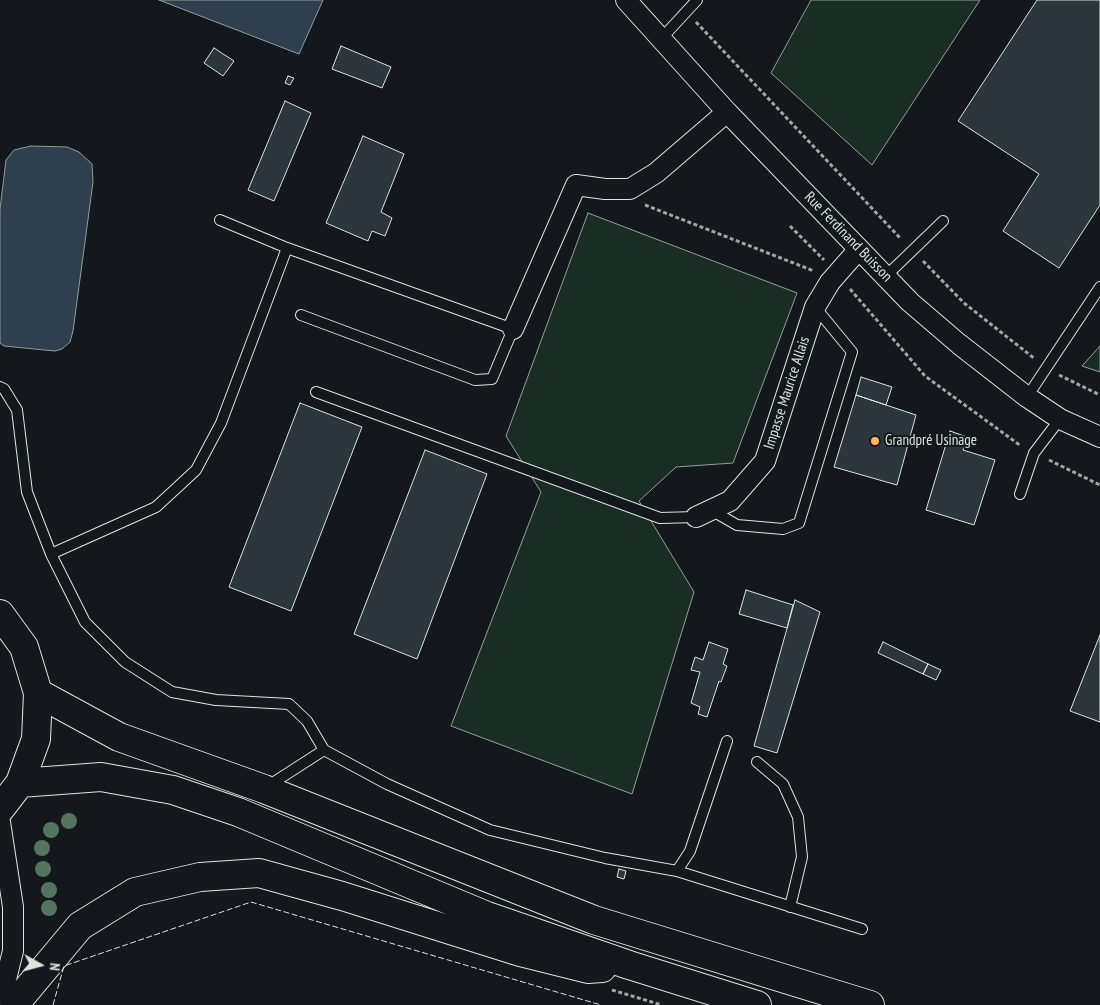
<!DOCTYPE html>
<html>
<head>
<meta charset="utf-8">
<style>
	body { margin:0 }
	#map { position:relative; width:1100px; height:1005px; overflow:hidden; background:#14181c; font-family:"PT Sans Narrow",sans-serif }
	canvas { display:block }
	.north { position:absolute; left:15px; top:940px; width:50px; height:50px; -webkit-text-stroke:4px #14181c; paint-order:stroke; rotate:97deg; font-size:14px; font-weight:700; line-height:20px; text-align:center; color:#d8e6dc }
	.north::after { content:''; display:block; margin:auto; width:18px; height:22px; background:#d8e6dc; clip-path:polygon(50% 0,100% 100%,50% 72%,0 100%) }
</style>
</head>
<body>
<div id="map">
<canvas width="1100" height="1005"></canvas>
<div class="north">N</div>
</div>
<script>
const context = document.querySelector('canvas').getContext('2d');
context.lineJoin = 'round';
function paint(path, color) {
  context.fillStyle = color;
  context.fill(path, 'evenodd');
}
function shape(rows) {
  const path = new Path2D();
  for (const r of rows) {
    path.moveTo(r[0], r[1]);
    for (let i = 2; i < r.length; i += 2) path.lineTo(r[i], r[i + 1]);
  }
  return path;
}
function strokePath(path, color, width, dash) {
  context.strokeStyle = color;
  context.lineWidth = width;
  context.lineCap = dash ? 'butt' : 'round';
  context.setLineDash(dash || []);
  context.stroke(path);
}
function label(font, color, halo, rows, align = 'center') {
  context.font = font + ' "PT Sans Narrow",sans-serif';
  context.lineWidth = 4;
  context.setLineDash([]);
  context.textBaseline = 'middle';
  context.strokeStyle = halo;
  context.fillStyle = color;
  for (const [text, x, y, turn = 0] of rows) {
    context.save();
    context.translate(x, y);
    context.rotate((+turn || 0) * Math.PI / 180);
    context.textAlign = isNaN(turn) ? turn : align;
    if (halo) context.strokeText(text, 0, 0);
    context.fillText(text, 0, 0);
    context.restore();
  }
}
const green = shape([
	[811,0,980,0,872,165,771,73,811,0],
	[588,213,797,293,733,463,676,467,639,501,694,592,632,794,451,726,541,492,506,436,588,213],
	[1100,346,1100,372,1082,366,1100,346]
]);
paint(green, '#1a2d24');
strokePath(green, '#939e99', 1);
const water = shape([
	[159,0,323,0,299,54,159,0],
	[31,146,67,147,79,152,92,164,93,182,73,331,70,342,62,349,55,351,4,346,0,343,0,209,6,160,14,150,31,146]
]);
paint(water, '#2f3f4d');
strokePath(water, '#939e99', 1);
const building = shape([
	[1037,0,1100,0,1100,205,1059,268,1003,231,1039,174,958,121,1037,0],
	[341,46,391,67,382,88,332,69,341,46],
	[214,48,234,61,223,76,204,63,214,48],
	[288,76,294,78,290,85,285,83,288,76],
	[285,101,311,113,274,201,248,190,285,101],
	[363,136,404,154,381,212,392,218,385,236,372,231,368,241,326,223,363,136],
	[861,377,892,387,886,405,856,395,861,377],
	[856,395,916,415,897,485,834,467,856,395],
	[300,403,362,427,291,611,229,587,300,403],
	[950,431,967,437,963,450,995,460,974,525,926,510,950,431],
	[425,450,487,474,417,659,354,634,425,450],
	[746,590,793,605,787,628,739,614,746,590],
	[795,600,820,612,777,753,754,746,795,600],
	[1100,635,1100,722,1070,711,1100,635],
	[709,642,728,649,723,664,727,666,721,682,719,681,707,717,698,714,700,707,691,703,700,672,691,670,695,657,703,660,709,642],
	[883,642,928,664,923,674,878,653,883,642],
	[928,664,941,670,936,680,923,674,928,664],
	[619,869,626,871,624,879,617,877,619,869]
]);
paint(building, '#2c363c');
strokePath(building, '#d8e6dc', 1);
const service = shape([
	[661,39,697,0],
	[220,220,287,248],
	[886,276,943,221],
	[0,387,4,389,17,410,27,492,51,554,85,622,125,662,172,692,216,700,289,704,307,721,324,750,387,784,490,830,605,858,677,871,862,929],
	[316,392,660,518,696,517],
	[1027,397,1100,287],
	[1020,494,1034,453,1060,419],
	[711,510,737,525,783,529,799,523,852,352,815,307],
	[51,554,156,507,196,470,221,423,287,248,513,329,492,379,475,380,301,315],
	[757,762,783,784,798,817,802,857,790,907],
	[268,786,324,750],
	[677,871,690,851,727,741]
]);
const minor = shape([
	[626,0,727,112,910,302,959,344,1027,397,1060,419,1100,437],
	[513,329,576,185,605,189,630,189,656,173,727,112],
	[696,517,730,501,765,461,815,307,830,282,859,249],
	[0,822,13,907,13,951,4,987,0,993]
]);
const primary = shape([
	[0,614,24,647,38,693,36,739,20,783,0,809],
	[38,693,119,737,264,789,594,920,870,1005],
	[20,783,101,777,173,790,238,812,487,916,629,965,757,1005],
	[14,1005,80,926,135,892,200,877,259,873,342,896,520,952,588,969,602,968]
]);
strokePath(service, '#d8e6dc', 12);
strokePath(minor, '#d8e6dc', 22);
strokePath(primary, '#d8e6dc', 30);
strokePath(shape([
	[696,22,901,239],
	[645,205,814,271],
	[790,226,824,260],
	[923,261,964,303,1035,359],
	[850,289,925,376,1021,446],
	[1059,375,1100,395],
	[1049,460,1100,485],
	[612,990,662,1005]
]), '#9da8a2', 3, [4, 2.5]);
strokePath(service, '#14181c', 10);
strokePath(minor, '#14181c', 20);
strokePath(primary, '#14181c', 28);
strokePath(shape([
	[53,1005,64,966,251,902,601,1005]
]), '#d8e6dc', 1, [6, 2.5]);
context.fillStyle = '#55745f';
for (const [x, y] of [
	[69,821],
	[51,830],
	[42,848],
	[43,869],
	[49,890],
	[49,908]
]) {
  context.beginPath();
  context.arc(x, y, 8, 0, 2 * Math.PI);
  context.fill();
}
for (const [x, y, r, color] of [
	[875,441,5,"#ffb74d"]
]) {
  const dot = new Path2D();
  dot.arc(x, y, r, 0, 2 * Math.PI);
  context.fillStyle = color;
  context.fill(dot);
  strokePath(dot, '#14181c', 2);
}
label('15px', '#d8e6dc', '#14181c', [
	["Rue Ferdinand Buisson",848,237,46],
	["Impasse Maurice Allais",787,393,-72]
]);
label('15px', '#d8e6dc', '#14181c', [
	["Grandpré Usinage",885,441]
], 'left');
</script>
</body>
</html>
